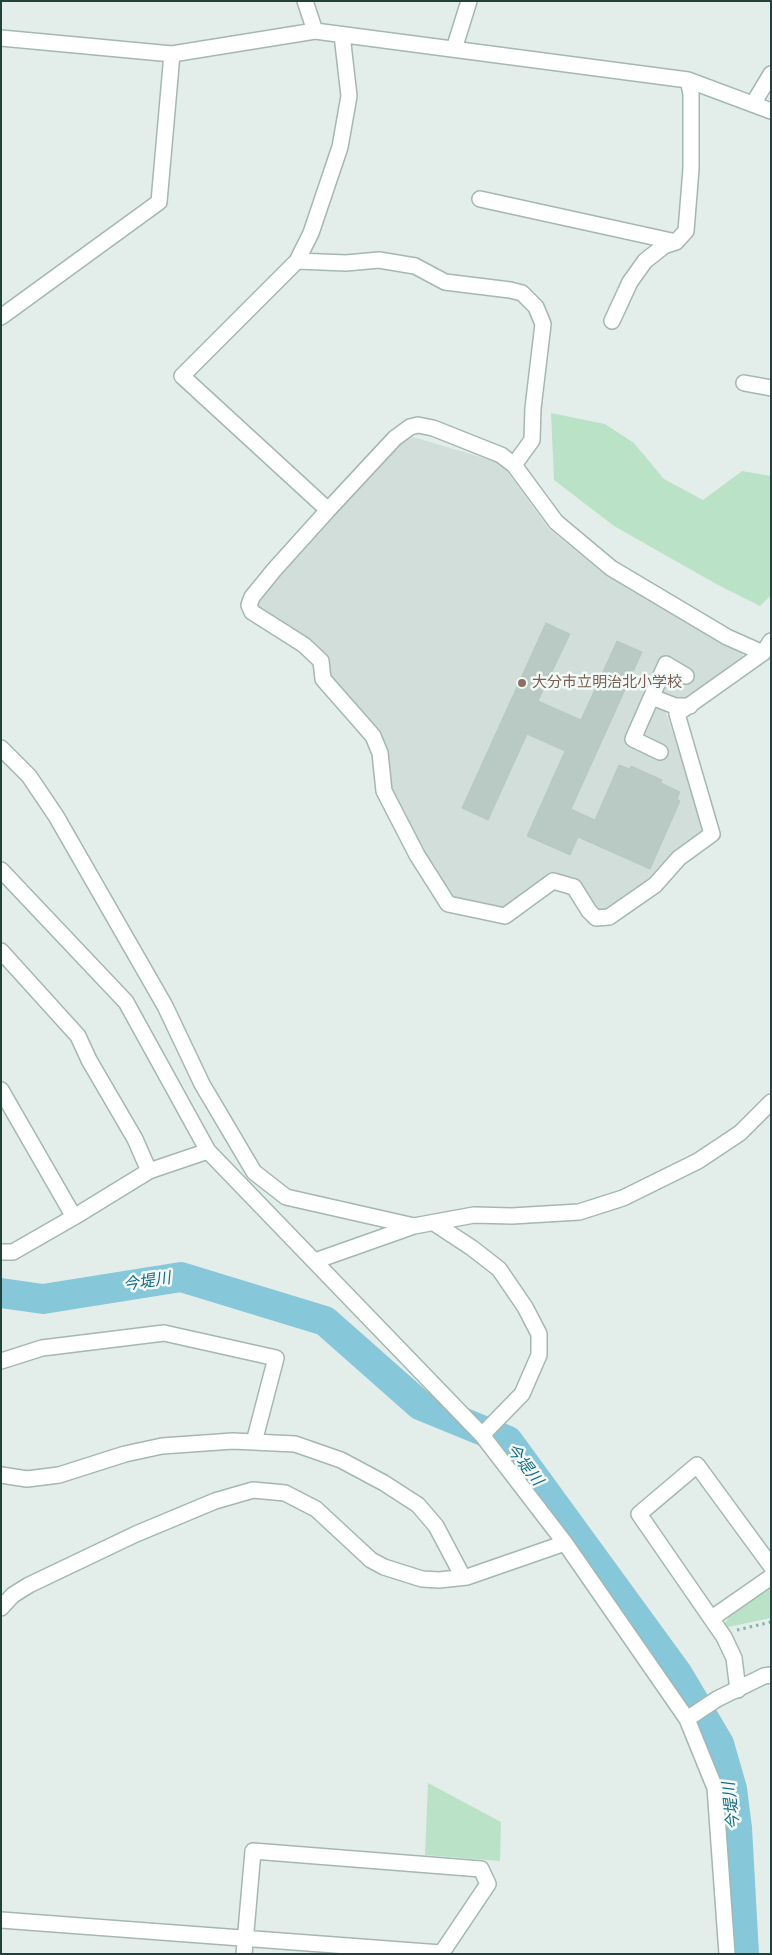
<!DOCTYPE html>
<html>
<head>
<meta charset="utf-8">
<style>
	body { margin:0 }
	#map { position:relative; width:772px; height:1955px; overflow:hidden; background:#e3eeea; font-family:Arial,sans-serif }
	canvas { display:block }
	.frame { position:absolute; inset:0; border:2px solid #20423b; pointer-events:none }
</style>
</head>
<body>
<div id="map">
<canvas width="772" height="1955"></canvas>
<div class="frame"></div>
</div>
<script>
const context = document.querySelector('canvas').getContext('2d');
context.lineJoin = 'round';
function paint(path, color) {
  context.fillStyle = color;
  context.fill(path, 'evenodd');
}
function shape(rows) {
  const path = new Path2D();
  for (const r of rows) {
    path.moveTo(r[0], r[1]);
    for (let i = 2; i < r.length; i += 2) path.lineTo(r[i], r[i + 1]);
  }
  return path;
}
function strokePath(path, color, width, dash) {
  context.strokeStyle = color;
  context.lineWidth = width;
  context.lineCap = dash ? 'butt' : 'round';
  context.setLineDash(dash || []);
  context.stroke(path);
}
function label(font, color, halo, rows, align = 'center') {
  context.font = font + ' Arial,"Noto Sans JP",sans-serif';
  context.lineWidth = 5;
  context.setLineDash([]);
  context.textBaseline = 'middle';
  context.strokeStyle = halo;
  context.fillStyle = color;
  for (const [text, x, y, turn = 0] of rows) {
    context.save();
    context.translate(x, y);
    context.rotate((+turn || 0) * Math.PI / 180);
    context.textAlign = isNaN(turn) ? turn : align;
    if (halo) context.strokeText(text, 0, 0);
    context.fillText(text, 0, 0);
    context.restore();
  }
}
paint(shape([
	[413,437,501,463,549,529,600,571,741,652,744,659,696,693,691,693,666,713,704,825,703,836,652,881,605,913,594,909,551,875,506,910,452,899,389,790,389,774,328,674,255,609,257,598,400,440]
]), '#d1ded9');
paint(shape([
	[551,413,605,424,634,443,664,479,703,500,742,471,771,476,771,595,760,606,718,585,614,526,554,480],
	[771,1587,771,1618,728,1627,725,1623,730,1615],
	[428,1783,501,1822,500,1861,425,1855]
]), '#bae2c7');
strokePath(shape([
	[1,1293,43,1299,181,1277,325,1321,420,1405,508,1441,677,1673,719,1744,732,1789,737,1828,744,1954]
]), '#86c7d9', 30);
const building = shape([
	[546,623,570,634,538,701,581,720,617,641,642,652,571,809,595,820,619,765,630,769,631,766,662,780,661,783,680,792,677,799,680,801,650,869,578,837,570,855,527,836,565,751,527,734,488,820,462,808,546,623]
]);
paint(building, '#b8cac3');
strokePath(building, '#b5c9c1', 1);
const minor = shape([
	[305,1,315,31],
	[342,35,349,96,340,147,311,233,297,261,182,376,328,510,395,438,410,427,418,425,433,428,501,455,514,465,556,522,611,568,727,637,763,653],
	[1,38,172,54,315,31,688,80,771,111],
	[454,49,469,1],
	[753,104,771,74],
	[480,199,676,242],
	[297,261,346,263,379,260,415,266,445,282,510,290,522,293,536,307,543,324,533,408,532,440,514,465],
	[1,317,159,202,172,54],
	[612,321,630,282,645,261,664,246,676,242,686,231,691,169,691,94,688,80],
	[744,383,771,388],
	[328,510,274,570,252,597,249,605,252,612,304,645,321,661,323,679,373,736,380,753,384,791,417,855,448,904,505,916,553,881,574,887,589,911,596,918,609,917,655,885,679,858,712,834,677,714,763,653,771,641],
	[652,697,675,706,690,706],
	[1,748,29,776,56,816,165,1006,202,1084,254,1172,286,1197,414,1226],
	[660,752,633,739,666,664,686,676],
	[1,870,126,1002,208,1151,482,1435,565,1543,687,1719,715,1788,727,1954],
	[1,951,78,1036,89,1060,135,1139,149,1171],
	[1,1090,74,1217,149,1171,208,1151],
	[434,1223,472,1248,499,1269,525,1307,539,1334,539,1355,522,1394,482,1435],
	[1,1252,13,1252,74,1217],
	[315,1261,414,1226,474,1215,512,1216,579,1212,623,1198,698,1161,740,1133,771,1102],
	[1,1361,42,1348,164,1333,276,1358,254,1442],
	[1,1475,27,1479,59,1475,125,1454,162,1446,233,1441,295,1444,341,1460,384,1483,418,1505,436,1526,463,1577],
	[1,1608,13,1595,29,1585,136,1534,215,1501,253,1490,285,1493,316,1509,371,1560,384,1567,422,1579,439,1580,467,1577,565,1543],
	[712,1618,771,1577],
	[738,1690,734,1658,724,1637,639,1514,697,1465,771,1566],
	[687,1719,717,1699,764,1676,771,1675],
	[1,1920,441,1953],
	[244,1954,253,1851,481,1869,488,1884,441,1954]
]);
strokePath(minor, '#a5b7b2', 18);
strokePath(shape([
	[737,1630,771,1622]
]), '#80b5a7', 3, [2.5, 4]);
strokePath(minor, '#fff', 15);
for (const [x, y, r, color] of [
	[522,683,5,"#8d6e63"]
]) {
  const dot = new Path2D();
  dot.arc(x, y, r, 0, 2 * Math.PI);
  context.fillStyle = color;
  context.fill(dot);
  strokePath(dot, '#f4faf7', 2);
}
label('15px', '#785e54', '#f4faf7', [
	["大分市立明治北小学校",532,683]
], 'left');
label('italic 16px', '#146c85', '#f4faf7', [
	["今堤川",147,1282,-9],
	["今堤川",524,1465,52],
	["今堤川",732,1806,-97]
]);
</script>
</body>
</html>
